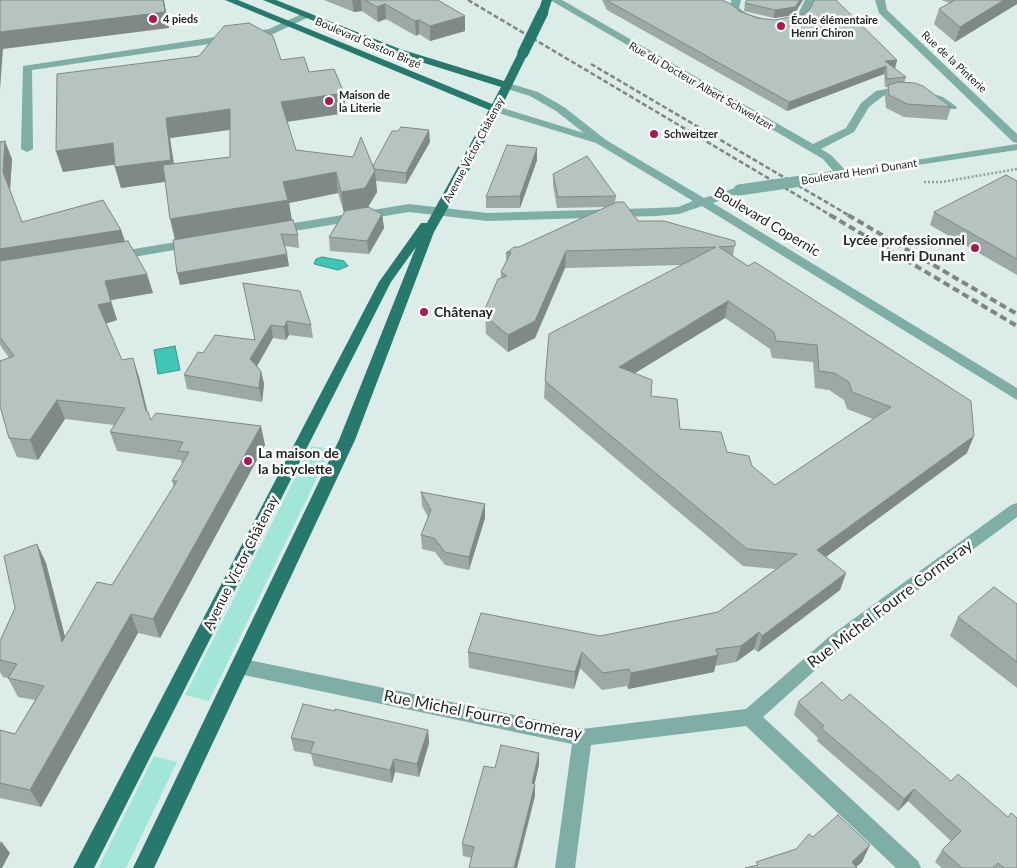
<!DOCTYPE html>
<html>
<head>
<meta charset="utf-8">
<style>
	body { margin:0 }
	canvas { display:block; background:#dcece8 }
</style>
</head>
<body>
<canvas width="1017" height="868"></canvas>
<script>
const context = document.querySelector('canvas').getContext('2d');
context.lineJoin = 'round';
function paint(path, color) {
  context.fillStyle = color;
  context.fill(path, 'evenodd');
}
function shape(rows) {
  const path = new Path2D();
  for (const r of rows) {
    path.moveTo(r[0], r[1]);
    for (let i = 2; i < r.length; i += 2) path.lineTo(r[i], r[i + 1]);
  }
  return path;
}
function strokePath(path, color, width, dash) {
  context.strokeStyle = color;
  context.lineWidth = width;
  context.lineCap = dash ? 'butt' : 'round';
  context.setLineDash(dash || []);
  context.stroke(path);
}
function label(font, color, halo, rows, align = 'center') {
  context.font = font + ' Lato,sans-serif';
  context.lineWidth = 5;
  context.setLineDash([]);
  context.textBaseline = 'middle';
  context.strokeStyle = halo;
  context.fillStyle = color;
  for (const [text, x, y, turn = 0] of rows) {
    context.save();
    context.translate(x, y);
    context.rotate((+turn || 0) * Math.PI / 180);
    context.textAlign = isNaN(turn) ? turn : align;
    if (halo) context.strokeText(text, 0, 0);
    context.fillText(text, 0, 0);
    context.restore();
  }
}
paint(shape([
	[311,446,331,449,209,701,185,695],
	[154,756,177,762,126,868,98,868]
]), '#a2e6da');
const water = shape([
	[322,257,344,261,348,266,338,270,314,264,316,259,322,257],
	[175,346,180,370,158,374,154,350,175,346]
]);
paint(water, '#40c6b4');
strokePath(water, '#37978a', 1);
strokePath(shape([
	[924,182,942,182,1017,169]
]), '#929e9b', 2.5, [2, 2]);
paint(shape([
	[550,0,562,0,813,144,846,128,861,103,876,91,896,87,913,88,943,97,957,107,956,109,948,109,935,101,912,94,896,93,883,96,869,107,854,132,821,149,831,155,846,171,1017,144,1017,150,832,178,830,176,835,173,823,159,550,0],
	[731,0,741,0,739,8,751,17,751,21,745,21,731,11,731,0],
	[805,0,815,0,805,18,788,25,782,25,782,21,798,14,805,0],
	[875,0,885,0,887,10,1017,134,1017,143,1013,142,879,13,875,0],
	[306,12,311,15,309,17,271,35,32,70,33,149,27,152,21,149,23,66,269,29,306,12],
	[508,83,538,92,564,107,606,140,704,198,735,188,743,188,743,192,713,203,1017,388,1017,400,702,206,679,214,656,216,487,221,409,212,276,234,270,230,276,226,409,204,487,213,656,208,678,207,693,201,596,143,492,111,491,109,496,106,584,133,556,111,530,96,504,88,503,86,508,83],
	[194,239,198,240,200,243,198,246,116,260,110,256,116,252,194,239],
	[1017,503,1017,517,842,646,763,717,918,861,921,868,896,868,746,726,591,745,575,868,555,868,572,744,239,674,233,671,230,666,233,661,239,658,582,729,746,709,830,636,1011,505,1017,503]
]), '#7eaea5');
paint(shape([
	[225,0,238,0,492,104,501,87,392,53,263,0,276,0,400,49,504,81,519,51,528,53,479,153,434,232,355,440,154,868,133,868,339,440,416,247,391,282,94,868,73,868,379,282,421,223,427,223,489,110,225,0],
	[542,0,552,0,548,12,543,15,538,12,542,0]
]), '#27796e');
strokePath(shape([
	[468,0,832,216],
	[591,64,850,216]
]), '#7d8785', 2.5, [5, 2.5]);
strokePath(shape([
	[830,215,1017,326],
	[848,215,1017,314]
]), '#7d8785', 4, [7, 4]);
strokePath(shape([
	[739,190,836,176]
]), '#7eaea5', 11);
strokePath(shape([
	[523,53,543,12]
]), '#27796e', 11);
paint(shape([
	[324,0,438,0,465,31,430,41,419,34,416,36,386,19,378,22,362,11,354,12],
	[602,0,722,0,739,11,897,60,895,68,906,77,904,83,951,107,947,120,904,117,886,108,885,97,888,87,885,87,884,74,787,111,607,10],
	[747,0,794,15,774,18,744,11,745,3],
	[941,0,1017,0,1017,4,955,42,934,24,939,9,950,3],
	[281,60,309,72,344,93,346,113,287,122,296,150,373,166,430,142,406,184,376,181,377,192,368,207,382,214,384,228,369,254,330,251,329,237,344,213,338,193,289,203,292,221,298,235,299,248,285,246,289,266,180,285,175,239,165,182,121,188,114,164,63,172,56,151],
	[230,130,230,157,174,164,170,138],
	[0,142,12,159,10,190,22,222,121,230,125,241,153,293,111,300,117,320,106,323,122,360,139,377,147,411,151,420,265,445,160,638,138,633,41,807,0,798,0,730,15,734,35,700,18,697,8,678,3,677,0,672,0,641,15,608,37,544,46,563,65,637,112,585,174,487,172,481,182,464,181,460,117,451,110,432,114,425,65,419,38,460,17,457,9,438,9,358,0,345],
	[537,148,537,160,520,208,486,208,486,197],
	[553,174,616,196,615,203,638,221,735,241,733,256,967,453,826,557,846,573,840,590,758,652,754,649,736,662,715,666,714,672,628,689,627,686,602,690,580,668,574,689,469,668,468,652,600,636,718,612,776,569,743,566,544,398,545,381,682,265,565,268,535,338,508,352,486,334,485,309,501,278,501,272,506,263,506,253,606,207,557,208,553,185],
	[725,318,770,349,772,358,813,362,815,388,829,390,844,400,847,409,873,419,775,485,752,466,727,452,680,429,651,396,635,373],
	[1017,181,1017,275,930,225,934,212],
	[243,283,311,325,313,338,289,335,286,340,273,338,257,366,261,371,264,384,262,402,187,389,184,375,255,340],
	[421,492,485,504,485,518,469,570,445,565,435,552,422,549,421,535,428,517,422,506],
	[1017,604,1017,688,950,636,958,617],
	[822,682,1017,868,942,868,935,862,942,850,951,841,908,801,898,811,817,741,818,738,794,715,798,702],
	[428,730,429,743,419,777,395,772,392,783,314,766,311,754,294,751,291,738],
	[539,765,534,784,535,796,472,858,463,856,462,844,495,768]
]), '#9ca9a6');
paint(shape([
	[164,0,169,28,3,49,0,90,0,32],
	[352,0,361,0,362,11,354,12],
	[800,0,803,0,794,15,774,18,775,10],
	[1004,0,1017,0,1017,4,955,42,960,27],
	[385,4,386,19,378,22,377,7],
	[465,16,465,31,430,41,430,26],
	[419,20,419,34,416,36,415,21],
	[897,60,895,68,886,66,884,74,787,111,789,102,885,61],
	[344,93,346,113,284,122,281,102],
	[230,109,234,129,170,138,176,180,121,188,115,167,166,118],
	[429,130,430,142,406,184,406,173],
	[5,141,12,159,10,190,3,172],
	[113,143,119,164,63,172,56,151],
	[537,148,537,160,520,208,520,196],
	[375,171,377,192,367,209,344,213,341,192],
	[336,172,338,193,289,203,292,221,175,240,170,219,283,182],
	[382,214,384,228,369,254,367,241],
	[121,230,127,248,0,269,0,249],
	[566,251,565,268,535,338,508,352,508,335],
	[287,254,289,266,180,285,177,273],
	[147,274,153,293,111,300,105,281],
	[728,301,725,318,617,384,619,367],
	[111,302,117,320,105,324,98,305],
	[287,321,289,335,286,340,284,327],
	[271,325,273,338,253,373,250,359],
	[133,358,139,377,152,430,146,411],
	[261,371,264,384,262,402,259,388],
	[57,400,65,419,38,460,30,440],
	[261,426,265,445,160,638,153,619],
	[974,436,967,453,812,567,817,550],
	[485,504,485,518,469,570,469,557],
	[37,544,46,563,71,660,62,642],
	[846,573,840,590,758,652,762,636],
	[131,614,138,633,41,807,30,790],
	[759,632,754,649,736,662,741,646],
	[582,652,580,668,574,689,575,672],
	[718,655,714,672,628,689,631,673],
	[428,730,429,743,419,777,417,764],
	[539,753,539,765,532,795,532,783],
	[394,759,395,772,392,783,390,770],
	[535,784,535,796,517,868,514,868],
	[914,789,908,801,898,811,904,799],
	[1,841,10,853,2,868,0,868,0,844],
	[870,845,862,862,855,868,852,862]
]), '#7f8987');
const building = shape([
	[0,0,163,0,165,12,0,32,0,0],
	[365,0,438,0,465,16,430,26,419,20,415,21,385,4,377,7,365,0],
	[607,0,722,0,731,4,739,11,757,18,775,20,804,14,810,9,814,0,836,0,897,60,885,61,906,77,887,79,886,66,789,102,608,1,607,0],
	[747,0,800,0,795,7,775,10,745,3,747,0],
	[955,0,1004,0,960,27,939,9,955,0],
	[249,23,273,36,281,60,304,57,309,72,334,69,344,93,281,102,296,150,353,157,361,137,375,171,365,188,341,192,336,172,283,182,288,200,170,219,163,165,230,157,230,109,166,118,171,160,115,167,113,143,56,151,57,74,199,56,224,26,249,23],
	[899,82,915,83,923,86,951,107,907,104,889,95,888,85,899,82],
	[401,127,429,130,406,173,374,169,373,166,392,131,398,131,401,127],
	[5,141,3,172,22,222,103,200,121,230,0,249,0,142,5,141],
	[507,145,537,148,520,196,486,197,507,145],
	[587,156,616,196,558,197,553,174,587,156],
	[1006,175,1017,181,1017,259,934,212,1006,175],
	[617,202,624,202,638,221,664,221,735,241,735,246,719,247,748,266,755,262,971,401,974,436,817,550,846,573,762,636,759,632,741,646,716,649,718,655,631,673,629,669,603,673,582,652,575,672,468,652,481,613,600,636,718,612,797,554,747,549,545,381,549,334,716,247,566,251,535,321,508,335,485,316,485,309,498,279,507,276,501,272,511,252,506,253,514,247,519,247,617,202],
	[728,301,774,332,776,341,817,345,819,371,834,373,849,382,852,392,891,407,775,485,752,466,749,456,727,452,721,432,680,429,677,399,651,396,652,380,619,367,728,301],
	[368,207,382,214,367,241,329,237,345,211,368,207],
	[293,220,298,235,281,234,287,254,177,273,173,240,293,220],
	[128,241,147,274,105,281,111,302,98,305,122,360,133,358,146,411,148,412,151,420,156,413,261,426,153,619,131,614,30,790,0,783,0,730,15,734,44,686,8,678,17,664,0,660,0,641,15,608,4,556,37,544,62,642,97,582,112,585,177,481,172,481,189,452,178,451,183,442,110,432,125,408,57,400,30,440,9,438,0,406,0,361,14,356,0,337,0,261,128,241],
	[243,283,300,291,311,325,287,321,284,327,271,325,250,359,261,371,259,388,184,375,198,352,203,353,215,335,255,340,243,283],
	[421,492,485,504,469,557,445,552,434,538,421,535,431,510,421,492],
	[994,587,1017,604,1017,662,958,617,994,587],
	[822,682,842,701,850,694,951,781,958,774,1008,817,1011,813,1017,818,1017,868,1004,868,998,863,993,868,962,868,942,850,961,831,914,789,904,799,821,728,824,726,798,702,822,682],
	[303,704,335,711,335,709,428,730,417,764,394,759,390,770,310,753,314,742,291,738,303,704],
	[501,745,539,753,532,783,535,784,514,868,469,868,474,847,462,844,484,766,495,768,501,745],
	[838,815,870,845,852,862,857,868,745,868,758,865,756,862,796,849,809,834,813,837,838,815]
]);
paint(building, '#b5c4c1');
strokePath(building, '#7f8987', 1);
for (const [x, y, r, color] of [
	[153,19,5,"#a91956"],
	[781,26,5,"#a91956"],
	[329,101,5,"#a91956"],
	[654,134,5,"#a91956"],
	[975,248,5,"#a91956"],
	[424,312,5,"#a91956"],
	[248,461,5,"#a91956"]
]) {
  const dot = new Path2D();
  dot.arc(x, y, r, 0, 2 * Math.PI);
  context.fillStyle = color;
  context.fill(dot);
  strokePath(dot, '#fff', 2);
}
label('bold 11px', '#222827', '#fff', [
	["4 pieds",163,19],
	["École élémentaire",791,20],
	["Henri Chiron",791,33],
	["Maison de",339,95],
	["la Literie",339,108],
	["Schweitzer",664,134]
], 'left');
label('11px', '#222827', '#fff', [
	["Boulevard Gaston Birgé",368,43,23],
	["Rue de la Pinterie",954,62,43],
	["Rue du Docteur Albert Schweitzer",701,86,30],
	["Avenue Victor Châtenay",474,150,-62],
	["Boulevard Henri Dunant",859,172,-9]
]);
label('14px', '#222827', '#fff', [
	["Boulevard Copernic",767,222,31],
	["Avenue Victor Châtenay",241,563,-63]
]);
label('bold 14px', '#222827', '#fff', [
	["Lycée professionnel",965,240,"right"],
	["Henri Dunant",965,256,"right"],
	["Châtenay",434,312],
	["La maison de",258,453],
	["la bicyclette",258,469]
], 'left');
label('16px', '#222827', '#fff', [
	["Rue Michel Fourre Cormeray",890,604,-37],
	["Rue Michel Fourre Cormeray",483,715,11]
]);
</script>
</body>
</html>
